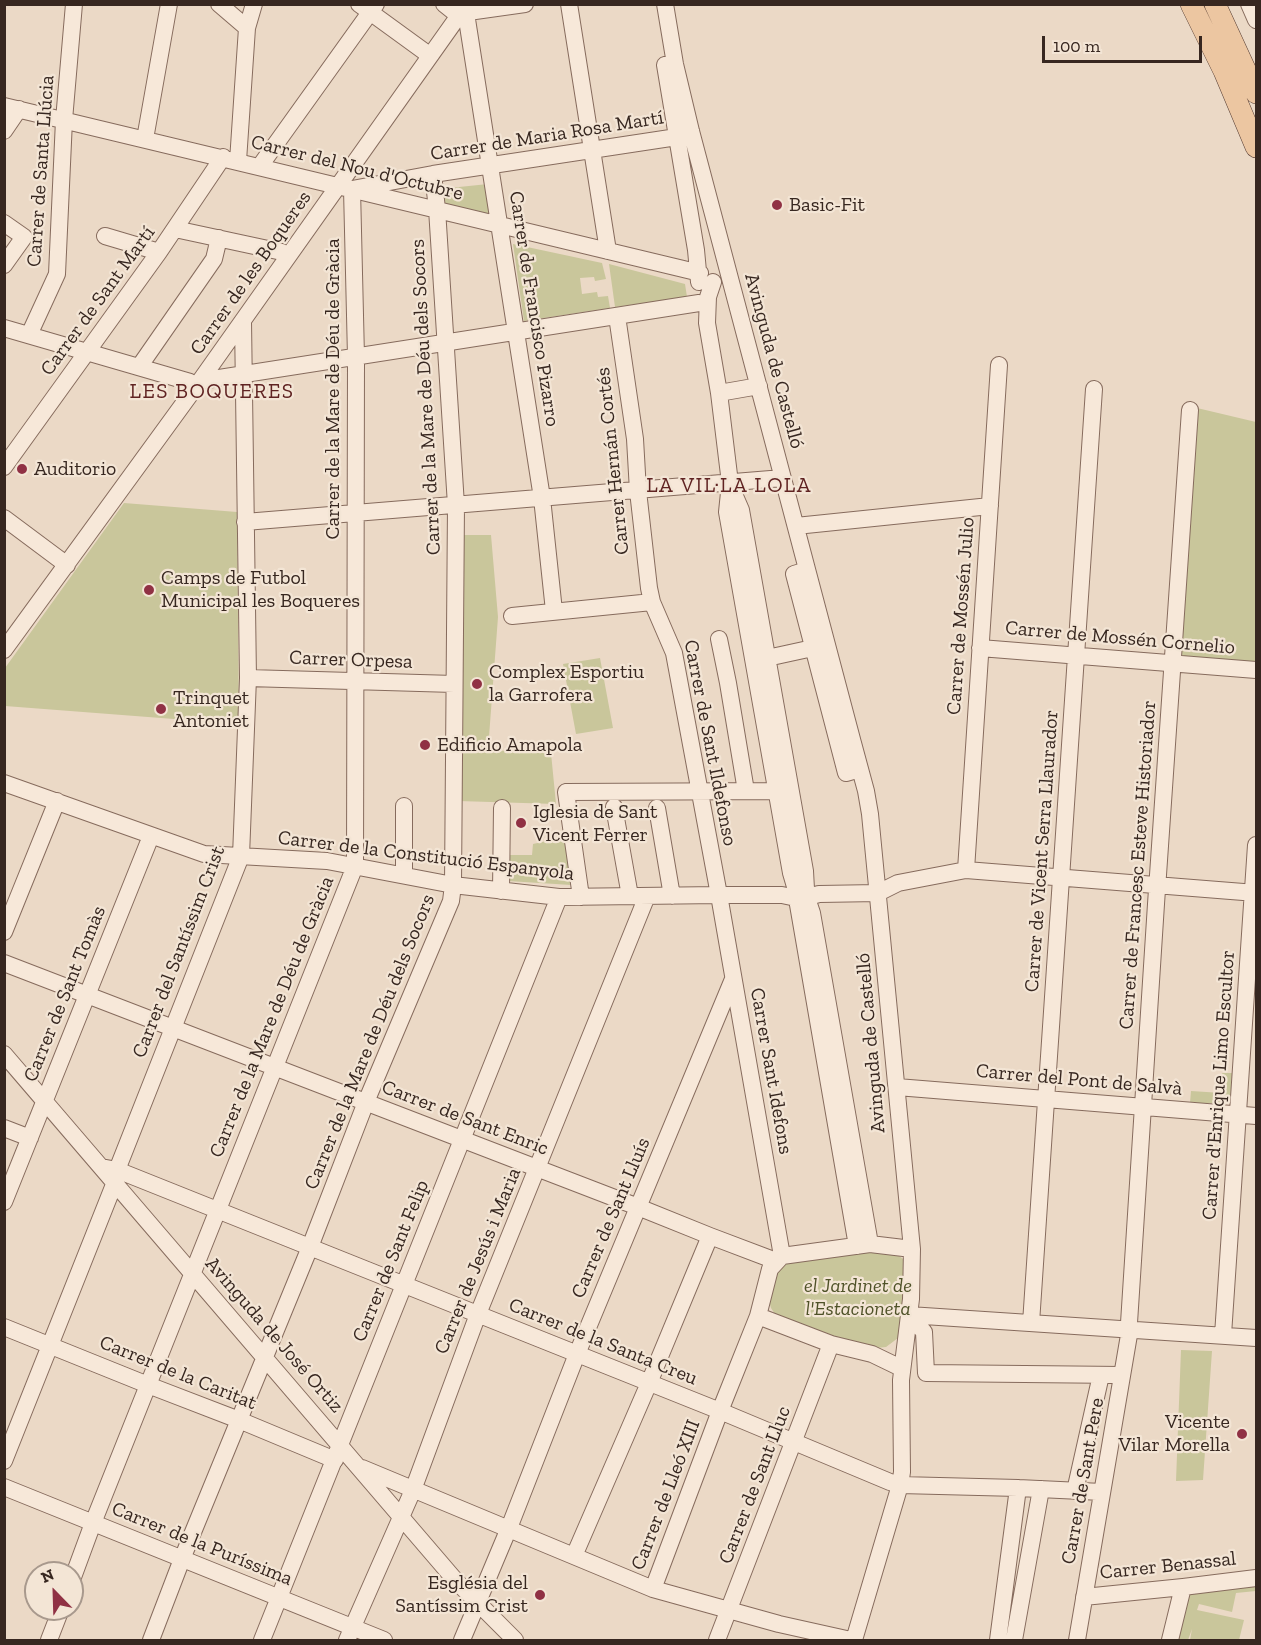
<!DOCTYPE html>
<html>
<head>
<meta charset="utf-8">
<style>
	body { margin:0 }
	#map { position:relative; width:1261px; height:1645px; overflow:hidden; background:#ebd9c6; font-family:"Zilla Slab",serif }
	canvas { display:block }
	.frame { position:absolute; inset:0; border:6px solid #372720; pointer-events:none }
	.north { position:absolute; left:24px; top:1561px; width:60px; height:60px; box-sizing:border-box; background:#f3e5d5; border:2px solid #a8998d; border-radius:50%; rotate:337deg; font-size:16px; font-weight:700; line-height:24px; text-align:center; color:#372720 }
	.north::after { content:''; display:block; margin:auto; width:21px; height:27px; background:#903144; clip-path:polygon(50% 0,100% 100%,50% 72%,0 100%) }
	.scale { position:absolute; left:1042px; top:36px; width:160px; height:27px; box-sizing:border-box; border:3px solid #372720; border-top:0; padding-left:8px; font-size:18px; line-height:21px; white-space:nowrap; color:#372720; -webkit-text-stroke:4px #f3e5d5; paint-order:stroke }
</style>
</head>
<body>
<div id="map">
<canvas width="1261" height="1645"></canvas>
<div class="frame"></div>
<div class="north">N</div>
<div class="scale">100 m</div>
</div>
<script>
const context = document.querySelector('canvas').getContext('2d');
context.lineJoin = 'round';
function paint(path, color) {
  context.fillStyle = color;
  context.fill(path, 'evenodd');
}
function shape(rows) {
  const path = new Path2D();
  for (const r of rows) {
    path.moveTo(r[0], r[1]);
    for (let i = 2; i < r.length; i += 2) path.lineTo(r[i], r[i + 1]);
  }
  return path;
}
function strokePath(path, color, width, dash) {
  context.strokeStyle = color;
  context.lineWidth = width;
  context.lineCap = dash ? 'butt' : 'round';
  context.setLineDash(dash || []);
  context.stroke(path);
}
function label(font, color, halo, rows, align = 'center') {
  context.font = font + ' "Zilla Slab",serif';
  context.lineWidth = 4.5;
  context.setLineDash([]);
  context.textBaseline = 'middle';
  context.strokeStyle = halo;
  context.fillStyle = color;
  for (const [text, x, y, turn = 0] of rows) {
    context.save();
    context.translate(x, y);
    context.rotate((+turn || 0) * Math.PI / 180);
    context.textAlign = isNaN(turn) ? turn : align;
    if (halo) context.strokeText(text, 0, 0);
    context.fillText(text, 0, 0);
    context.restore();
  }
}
paint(shape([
	[488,184,494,220,443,206,440,189],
	[513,244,602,263,606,279,595,281,594,277,580,278,582,294,597,292,598,297,608,296,610,308,524,321],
	[609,264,685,284,687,297,615,307],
	[1197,408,1256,422,1256,664,1179,656],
	[124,503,237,512,239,724,5,706,5,668],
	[461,535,491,535,498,617,488,750,551,753,556,804,458,801],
	[600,658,613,728,576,734,563,664],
	[565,837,571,885,508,881,508,855,532,855,533,844],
	[1222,1073,1232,1073,1230,1103,1190,1103,1191,1091,1222,1093],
	[873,1248,893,1251,903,1259,906,1270,898,1338,886,1347,865,1349,778,1319,771,1308,768,1298,772,1277,788,1261],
	[1181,1350,1212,1351,1203,1480,1176,1481],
	[1256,1585,1256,1591,1236,1593,1232,1612,1199,1604,1197,1610,1244,1620,1239,1640,1190,1640,1192,1629,1188,1640,1178,1640,1190,1593]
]), '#c9c69b');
const minor = shape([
	[219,4,247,28],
	[359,4,425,52],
	[444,4,454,12],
	[569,4,608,251],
	[665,4,675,64,691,131,853,743,866,791,870,814,912,1249,911,1299,901,1380,902,1472,900,1485,854,1640],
	[1249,4,1256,20],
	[461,13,525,4],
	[466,13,542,498,554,611],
	[665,65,696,250,699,282],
	[4,106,700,273],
	[4,131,19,109],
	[145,139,169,4],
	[238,161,247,28,254,4],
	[260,166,376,4],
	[4,223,24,237,4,265],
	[175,229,282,252],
	[105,236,159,252],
	[713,282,708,297,707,323,719,393,730,483,727,512,791,873,796,890],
	[617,316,635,439,638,491,649,588,652,602,674,653,719,895,782,1256],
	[4,328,190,382],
	[29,335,57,274,64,120,74,4],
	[139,367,214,259,219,238],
	[200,381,699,303],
	[719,393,759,386],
	[4,467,159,252,223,157],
	[731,487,741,510,805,871,806,889],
	[4,518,67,565],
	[245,522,783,478],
	[796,526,990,506],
	[807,570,794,574,846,773,860,769],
	[512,616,652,602],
	[719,639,728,683,746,791],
	[980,648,1256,670],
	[4,650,200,381,467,4],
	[767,658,822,646],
	[248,678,454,684],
	[4,783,204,854,327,861,453,885,559,897,719,895,782,895,796,898],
	[404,806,404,875],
	[614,807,630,896],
	[657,808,672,896],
	[966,870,999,365],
	[806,889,808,892,807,898,812,913,870,1244],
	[501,891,502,808],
	[581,897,566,792,786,791],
	[808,897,819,894,878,893,898,883,966,870,1256,893],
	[797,899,857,1246],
	[4,932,57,801],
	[4,963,638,1207,710,1236,776,1261],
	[4,1054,456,1581,515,1640],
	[897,1087,1256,1116],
	[4,1128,30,1138],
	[101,1167,117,1170,720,1411,890,1482,900,1485,1018,1488,1102,1492],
	[4,1202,151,836],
	[909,1315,1256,1338],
	[909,1315,924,1332,926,1373,1122,1375],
	[1031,1323,1094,389],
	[4,1327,148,1385,239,1420,335,1460],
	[1223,1335,1256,845],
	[901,1368,872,1354,831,1344,758,1316,770,1269,782,1256,870,1244,912,1249],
	[4,1461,115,1182,117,1170,241,856,248,678,243,321],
	[362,1468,653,1589,779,1624,851,1640],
	[4,1487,384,1640],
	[1075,1491,1101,1375],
	[574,1556,649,1383,710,1236],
	[72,1580,93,1523,355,866,356,357,352,189,433,174,677,137],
	[653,1589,720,1411,758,1316],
	[1084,1597,1183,1587,1256,1578],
	[49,1640,61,1609],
	[151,1640,182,1559,310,1247,366,1102,451,901,453,885,456,505,437,209,433,174],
	[262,1640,559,897],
	[347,1640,413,1490,478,1314,647,896],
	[462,1640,509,1528,577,1354,733,979],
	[717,1640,831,1344],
	[998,1640,1018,1488],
	[1014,1640,1041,1489],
	[1077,1640,1130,1329,1129,1323,1156,904,1190,410],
	[1170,1640,1183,1587]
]);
const major = shape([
	[1191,4,1224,71,1256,147],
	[1215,4,1256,93]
]);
strokePath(minor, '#866b5d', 18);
strokePath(major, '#543b31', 22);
strokePath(minor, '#f7e8d9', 16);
strokePath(major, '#ecc6a1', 21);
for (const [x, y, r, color] of [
	[777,205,6,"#903144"],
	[22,469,6,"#903144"],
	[149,590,6,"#903144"],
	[477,684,6,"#903144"],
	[161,709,6,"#903144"],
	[425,745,6,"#903144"],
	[521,823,6,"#903144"],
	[1242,1434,6,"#903144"],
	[540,1595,6,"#903144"]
]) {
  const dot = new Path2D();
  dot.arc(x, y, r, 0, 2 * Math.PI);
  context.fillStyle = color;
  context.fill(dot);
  strokePath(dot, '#f3e5d5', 2);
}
label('20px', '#372720', '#f3e5d5', [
	["Carrer de Maria Rosa Martí",547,136,-9],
	["Carrer del Nou d'Octubre",357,168,14],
	["Carrer de Santa Llúcia",41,171,-86],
	["Carrer de les Boqueres",251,273,-55],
	["Carrer de Sant Martí",98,301,-54],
	["Carrer de Francisco Pizarro",534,309,81],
	["Avinguda de Castelló",774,361,75],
	["Carrer de la Mare de Déu de Gràcia",333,389,-90],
	["Carrer de la Mare de Déu dels Socors",426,397,-93],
	["Carrer Hernán Cortés",613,461,-96],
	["Carrer de Mossén Julio",961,616,-86],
	["Carrer de Mossén Cornelio",1120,638,5],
	["Carrer Orpesa",351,660,2],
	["Carrer de Sant Ildefonso",710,743,79],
	["Carrer de Vicent Serra Llaurador",1042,851,-86],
	["Carrer de la Constitució Espanyola",426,856,7],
	["Carrer de Francesc Esteve Historiador",1138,865,-86],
	["Carrer del Santíssim Crist",179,952,-69],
	["Carrer de Sant Tomàs",65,994,-68],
	["Carrer de la Mare de Déu de Gràcia",272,1017,-68],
	["Carrer de la Mare de Déu dels Socors",370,1042,-68],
	["Avinguda de Castelló",871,1043,-95],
	["Carrer Sant Idefons",771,1071,80],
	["Carrer del Pont de Salvà",1079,1080,5],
	["Carrer d'Enrique Limo Escultor",1219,1085,-86],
	["Carrer de Sant Enric",465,1118,21],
	["Carrer de Sant Lluís",611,1218,-67],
	["Carrer de Sant Felip",391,1261,-68],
	["Carrer de Jesús i Maria",478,1261,-68],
	["Avinguda de José Ortiz",274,1335,49],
	["Carrer de la Santa Creu",603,1342,22],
	["Carrer de la Caritat",178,1373,22],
	["Carrer de Sant Pere",1083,1481,-80],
	["Carrer de Sant Lluc",755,1485,-69],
	["Carrer de Lleó XIII",666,1495,-69],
	["Carrer de la Puríssima",202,1544,22],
	["Carrer Benassal",1168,1566,-6]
]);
label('20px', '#372720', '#f3e5d5', [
	["Basic-Fit",789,205],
	["Auditorio",34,469],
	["Camps de Futbol",161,578],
	["Municipal les Boqueres",161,601],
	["Complex Esportiu",489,672],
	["la Garrofera",489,695],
	["Trinquet",173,698],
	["Antoniet",173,721],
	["Edificio Amapola",437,745],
	["Iglesia de Sant",533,812],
	["Vicent Ferrer",533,835],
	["Vicente",1230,1422,"right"],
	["Vilar Morella",1230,1445,"right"],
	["Església del",528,1583,"right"],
	["Santíssim Crist",528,1606,"right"]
], 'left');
label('italic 20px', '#4f5228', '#f3e5d5', [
	["el Jardinet de",858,1286],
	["l'Estacioneta",858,1309]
]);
context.letterSpacing = '1.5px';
label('21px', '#602322', '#f3e5d5', [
	["LES BOQUERES",212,392],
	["LA VIL·LA LOLA",729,486]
]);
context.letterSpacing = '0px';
</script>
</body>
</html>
